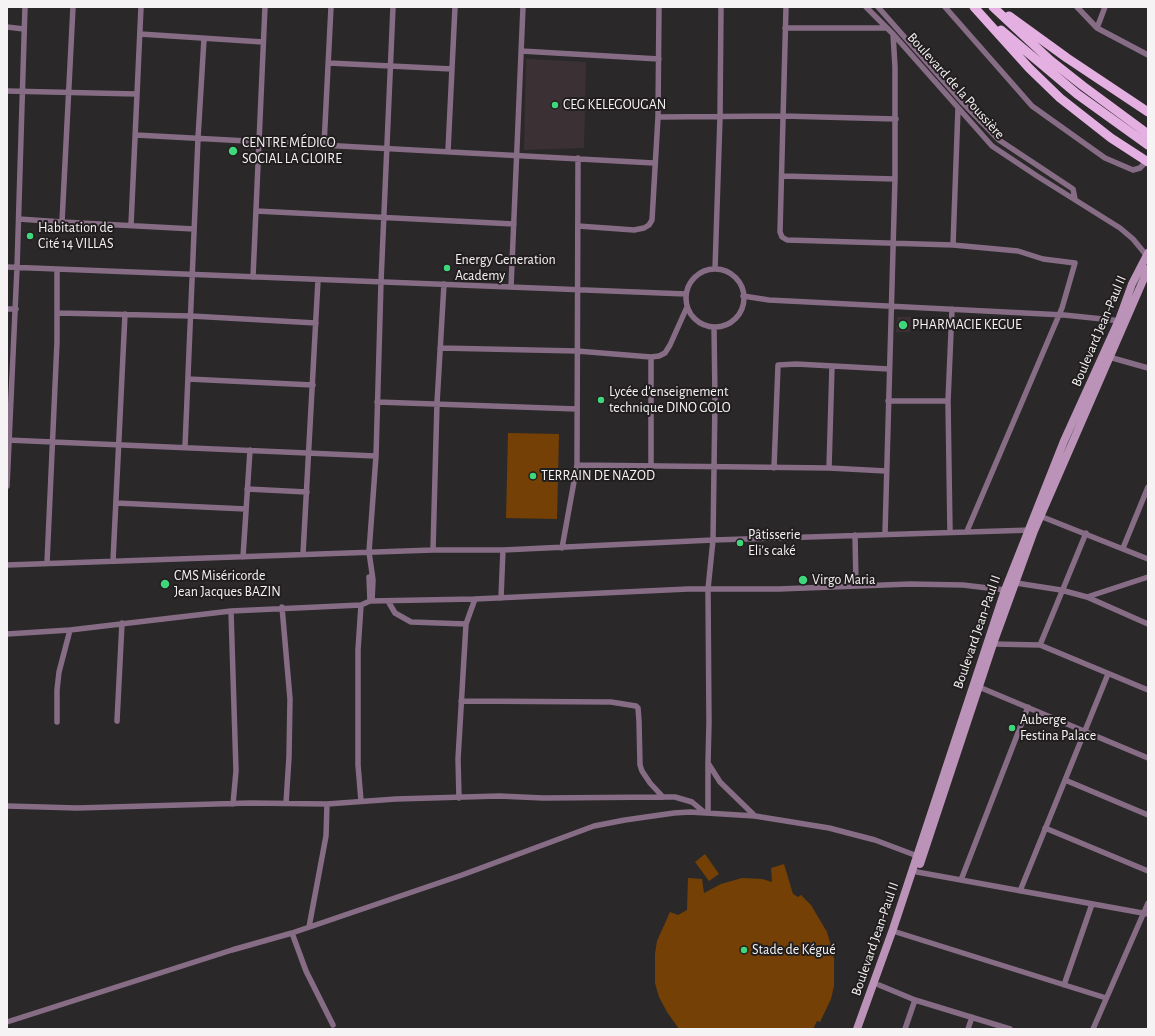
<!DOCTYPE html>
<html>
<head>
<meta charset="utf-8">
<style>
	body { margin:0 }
	#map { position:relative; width:1155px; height:1036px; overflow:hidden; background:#2b2829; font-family:"Alegreya Sans",sans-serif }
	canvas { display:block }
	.frame { position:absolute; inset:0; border:8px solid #f5f3f3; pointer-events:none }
</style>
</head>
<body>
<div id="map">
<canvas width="1155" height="1036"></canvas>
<div class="frame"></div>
</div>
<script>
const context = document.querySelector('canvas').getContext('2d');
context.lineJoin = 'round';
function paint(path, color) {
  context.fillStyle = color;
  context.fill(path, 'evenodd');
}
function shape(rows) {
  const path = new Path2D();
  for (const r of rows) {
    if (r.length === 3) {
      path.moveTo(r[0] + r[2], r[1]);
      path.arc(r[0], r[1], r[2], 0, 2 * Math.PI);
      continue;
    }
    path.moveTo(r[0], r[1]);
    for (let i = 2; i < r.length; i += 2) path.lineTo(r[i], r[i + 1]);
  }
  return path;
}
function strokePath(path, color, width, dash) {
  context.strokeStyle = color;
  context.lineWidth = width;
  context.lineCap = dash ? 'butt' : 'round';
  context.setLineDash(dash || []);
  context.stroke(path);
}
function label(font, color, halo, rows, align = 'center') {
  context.font = font + ' "Alegreya Sans",sans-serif';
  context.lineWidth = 4;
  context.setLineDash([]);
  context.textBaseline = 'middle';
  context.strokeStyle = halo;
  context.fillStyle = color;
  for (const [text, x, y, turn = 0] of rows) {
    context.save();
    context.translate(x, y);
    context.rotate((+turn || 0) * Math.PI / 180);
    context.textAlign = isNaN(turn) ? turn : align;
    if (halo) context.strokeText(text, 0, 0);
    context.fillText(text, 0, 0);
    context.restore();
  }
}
paint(shape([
	[526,59,586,62,584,148,524,150],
	[897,317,911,317,910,332,896,332]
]), '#3b3134');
paint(shape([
	[508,433,559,434,557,519,506,518],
	[705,854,719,874,709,881,695,862],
	[784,864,793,894,798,897,801,895,811,905,827,932,831,946,834,959,834,986,831,999,820,1022,817,1021,813,1029,679,1029,667,1012,659,997,655,983,655,954,657,941,670,912,678,915,687,910,688,878,702,879,704,893,721,884,742,878,762,879,772,882,771,868]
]), '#744006');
strokePath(shape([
	[73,7,62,222,194,229],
	[786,7,780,232,782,237,787,240,953,245,1018,251,1043,259,1075,263,1062,308,967,531],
	[866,7,893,34,992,146,1037,176,1120,228,1133,239,1147,256],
	[878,7,961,101,999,140,1073,189,1075,199],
	[945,7,1032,106,1105,158,1133,170,1140,168,1147,161],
	[1077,7,1097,28,1148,55],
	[7,27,24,29],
	[785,28,887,28],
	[1097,28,1105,7],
	[140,34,263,42],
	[521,51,659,59],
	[329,63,452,69],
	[7,91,137,94],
	[658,117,783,116,896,119],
	[136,135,654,163],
	[324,145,331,7],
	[448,151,455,7],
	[782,176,895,179],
	[256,211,514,224],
	[19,219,62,222],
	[131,225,141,7],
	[578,226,634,230,644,228,649,225,652,220,658,117,659,7],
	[953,245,958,108],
	[7,267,686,294],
	[715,269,720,117,721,7],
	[715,298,29],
	[253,277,265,7],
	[511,287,523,7],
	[743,296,769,300,1064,315,1122,321],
	[7,309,16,309],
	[58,313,191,316,316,323],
	[714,327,715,399,713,540,708,589,709,723,708,763,720,782,755,816],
	[440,348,577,351,651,357,651,466],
	[651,357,659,356,665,353,670,345,687,307],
	[1109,357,1148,368],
	[188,379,313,385],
	[888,401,948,401],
	[377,402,577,409],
	[7,440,376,456],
	[185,447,198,138,204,39],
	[577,465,829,468,886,471],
	[774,468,778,365,796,364,889,369],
	[829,468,832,366],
	[7,486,17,268,25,7],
	[247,489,307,492],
	[116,503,246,509],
	[1040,516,1148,559],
	[950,532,948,401,952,309],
	[885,534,895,179,895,67,893,34],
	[855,535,856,585],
	[562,548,577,465,578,158],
	[1123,548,1148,487],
	[433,550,437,403,444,284],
	[303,554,318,280],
	[243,557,250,450],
	[113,561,125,314],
	[47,563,57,342,57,270],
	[7,565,433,550,503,550,713,540,1032,530],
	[369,577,370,601],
	[1016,583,1061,590,1087,597,1148,624],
	[1087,597,1148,577],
	[501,598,503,550],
	[372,601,373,580,369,552,376,456,381,282,393,7],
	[388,601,395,613,411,622,466,624],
	[361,605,358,650,358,765,361,801],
	[282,607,290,699,289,757,286,803],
	[231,611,236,771,233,804],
	[7,634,70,630,231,611,361,605,370,601,475,599,688,589,779,589,910,584,963,585,1005,590],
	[993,644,1040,645,1148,690],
	[1040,645,1086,533],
	[979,687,1148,758],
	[461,701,611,702,636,706,638,708,639,721,640,765,642,771,650,783,663,797],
	[117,721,122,623],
	[57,722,57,690,59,672,70,630],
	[708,763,708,812],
	[1065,780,1148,815],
	[459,798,458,759,466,624,475,599],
	[7,806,77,808,250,803,327,804,396,799,499,796,543,798,663,797,675,797,692,802,704,812],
	[1045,828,1148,871],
	[917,872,1148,914],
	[961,880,1028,707],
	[1020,891,1108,674],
	[309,927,326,836,327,804],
	[896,932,1106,998],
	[292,933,306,971,333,1025],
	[879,985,915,1000,1010,1029],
	[1064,985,1092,904],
	[7,1022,232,950,292,933,462,875,594,826,625,820,674,813,690,812,755,816,829,828,875,840,920,857],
	[905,1029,915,1000],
	[968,1029,972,1017],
	[1093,1029,1148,903]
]), '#866d85', 5.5);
strokePath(shape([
	[920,864,993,644,1034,531,1148,269],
	[857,1029,893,929,1005,590,1064,441,1119,320,1132,284,1148,253]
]), '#bb93b9', 8);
strokePath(shape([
	[974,7,1029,68,1060,98,1111,138,1148,162],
	[993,7,1050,60,1083,86,1148,134],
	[1009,16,1067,58,1148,112],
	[1001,30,1077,94,1148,145]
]), '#e4b0e2', 9);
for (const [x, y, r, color] of [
	[555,105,4,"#40d77c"],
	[233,151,5,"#40d77c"],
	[30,236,4,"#40d77c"],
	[447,268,4,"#40d77c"],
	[903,325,5,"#40d77c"],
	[601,400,4,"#40d77c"],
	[533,476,4,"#40d77c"],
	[740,543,4,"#40d77c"],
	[803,580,5,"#40d77c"],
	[165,584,5,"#40d77c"],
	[1012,728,4,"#40d77c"],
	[744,950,4,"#40d77c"]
]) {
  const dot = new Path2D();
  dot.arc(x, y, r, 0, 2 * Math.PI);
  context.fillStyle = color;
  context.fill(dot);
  strokePath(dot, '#221e1f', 1.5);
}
label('14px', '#f5f3f3', '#221e1f', [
	["Boulevard de la Poussière",956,86,48],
	["Boulevard Jean-Paul II",1099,331,-67],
	["Boulevard Jean-Paul II",977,632,-71],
	["Boulevard Jean-Paul II",875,939,-71]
]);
label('14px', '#f5f3f3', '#221e1f', [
	["CEG KELEGOUGAN",563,105],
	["CENTRE MÉDICO",242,143],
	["SOCIAL LA GLOIRE",242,159],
	["Habitation de",38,228],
	["Cité 14 VILLAS",38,244],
	["Energy Generation",455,260],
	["Academy",455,276],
	["PHARMACIE KEGUE",912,325],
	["Lycée d'enseignement",609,392],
	["technique DINO GOLO",609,408],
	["TERRAIN DE NAZOD",541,476],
	["Pâtisserie",748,535],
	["Eli's caké",748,551],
	["CMS Miséricorde",174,576],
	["Jean Jacques BAZIN",174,592],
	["Virgo Maria",812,580],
	["Auberge",1020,720],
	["Festina Palace",1020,736],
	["Stade de Kégué",752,950]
], 'left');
</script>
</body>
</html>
